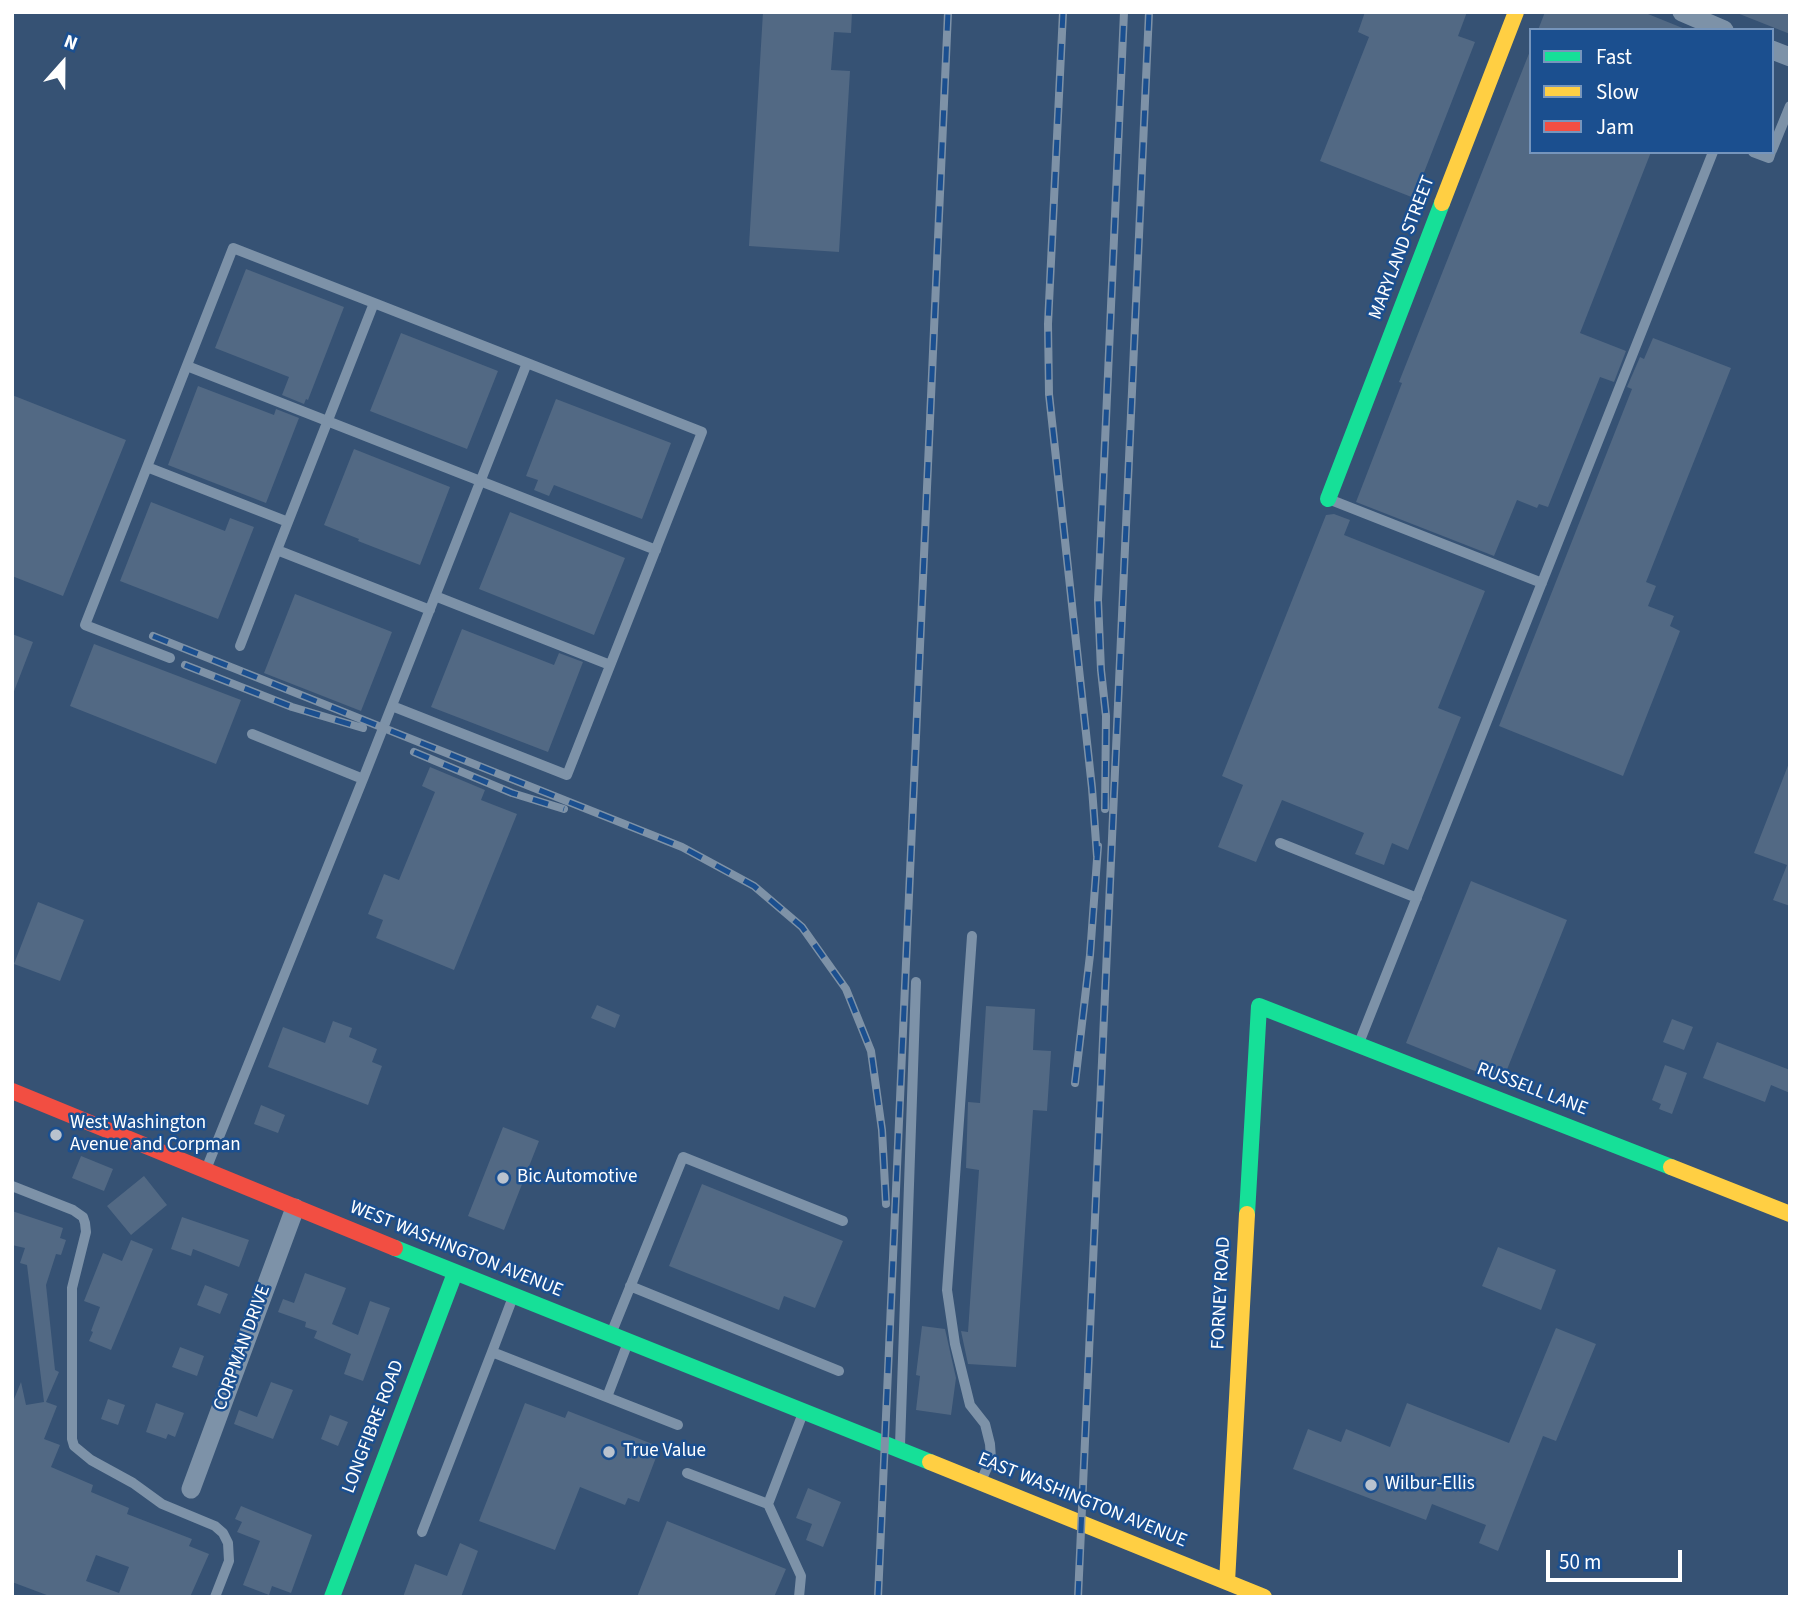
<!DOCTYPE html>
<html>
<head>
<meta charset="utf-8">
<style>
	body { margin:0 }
	#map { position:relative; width:1802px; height:1609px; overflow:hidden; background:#365274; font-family:"Source Sans 3",sans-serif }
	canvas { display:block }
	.frame { position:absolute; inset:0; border:14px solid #fff; pointer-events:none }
	.legend { position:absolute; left:1529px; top:28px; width:245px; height:126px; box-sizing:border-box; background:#1b4f8f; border:2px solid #7695bc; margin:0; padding:9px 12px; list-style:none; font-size:21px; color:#fff }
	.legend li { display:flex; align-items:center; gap:14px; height:35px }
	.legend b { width:35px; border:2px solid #7695bc }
	.north { position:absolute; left:28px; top:28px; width:70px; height:70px; -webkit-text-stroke:5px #1b4f8f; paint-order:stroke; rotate:21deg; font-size:19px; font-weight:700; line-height:28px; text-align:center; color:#fff }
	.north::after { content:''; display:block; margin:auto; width:24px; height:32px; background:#fff; clip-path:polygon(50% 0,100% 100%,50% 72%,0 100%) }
	.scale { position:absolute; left:1546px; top:1550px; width:136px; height:32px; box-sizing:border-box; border:4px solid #fff; border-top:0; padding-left:9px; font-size:21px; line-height:24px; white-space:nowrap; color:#fff; -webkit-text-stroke:5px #1b4f8f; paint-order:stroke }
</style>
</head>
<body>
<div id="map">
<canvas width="1802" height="1609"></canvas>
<div class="frame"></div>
<ul class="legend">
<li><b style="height:9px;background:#16e098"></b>Fast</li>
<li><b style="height:9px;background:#ffcf43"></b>Slow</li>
<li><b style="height:9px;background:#f24e42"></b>Jam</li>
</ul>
<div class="north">N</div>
<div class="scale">50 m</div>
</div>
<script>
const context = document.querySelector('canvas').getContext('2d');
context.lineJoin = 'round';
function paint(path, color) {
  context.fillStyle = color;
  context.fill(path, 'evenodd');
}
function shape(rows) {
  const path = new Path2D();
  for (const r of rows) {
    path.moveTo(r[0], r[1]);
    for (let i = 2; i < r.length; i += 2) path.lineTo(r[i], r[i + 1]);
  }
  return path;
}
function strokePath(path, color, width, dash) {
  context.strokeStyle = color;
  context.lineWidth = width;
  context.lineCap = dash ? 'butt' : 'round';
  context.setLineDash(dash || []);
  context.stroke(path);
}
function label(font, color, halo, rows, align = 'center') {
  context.font = font + ' "Source Sans 3",sans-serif';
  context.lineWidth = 5;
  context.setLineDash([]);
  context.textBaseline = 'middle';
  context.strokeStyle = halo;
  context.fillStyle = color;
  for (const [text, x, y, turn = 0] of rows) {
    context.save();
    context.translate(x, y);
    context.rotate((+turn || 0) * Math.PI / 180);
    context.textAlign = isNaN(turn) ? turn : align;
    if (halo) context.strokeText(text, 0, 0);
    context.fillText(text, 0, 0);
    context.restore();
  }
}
paint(shape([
	[763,12,852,12,851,33,834,32,831,70,850,71,839,252,749,246],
	[1365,12,1467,12,1458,36,1475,42,1414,198,1320,161,1369,37,1358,32],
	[1545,12,1643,12,1685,29,1538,30],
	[1737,12,1790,12,1790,34,1737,13],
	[1530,51,1531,152,1651,152,1580,333,1626,351,1614,382,1600,377,1548,507,1539,504,1537,508,1517,500,1494,556,1356,502,1402,383,1399,382],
	[246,269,344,307,308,400,306,399,304,404,282,395,289,377,215,348],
	[401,333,498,371,467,449,370,411],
	[1653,338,1731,368,1646,582,1656,586,1648,606,1674,616,1670,626,1680,631,1623,776,1499,726,1632,389,1627,387,1640,357,1644,359],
	[198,386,274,415,276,409,299,418,266,503,168,465],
	[12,395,126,440,63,596,12,576],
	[556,399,671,443,642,519,554,485,549,496,534,490,538,480,526,476],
	[354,449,450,487,420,565,358,541,359,539,324,525],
	[151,502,225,531,230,518,254,527,218,619,120,581],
	[510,512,625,558,594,635,479,589],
	[1334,514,1350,520,1344,535,1485,591,1438,708,1461,717,1408,850,1392,843,1384,865,1355,854,1364,833,1282,800,1256,862,1218,847,1243,785,1222,776,1326,515],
	[295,594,392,632,361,711,264,673],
	[462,629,554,665,559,653,583,662,548,752,431,707],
	[12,634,33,642,13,694,12,694],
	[94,644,241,700,216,764,70,706],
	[1789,763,1790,763,1790,906,1773,900,1787,865,1754,853],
	[430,767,485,790,481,800,517,814,454,970,376,938,383,920,368,914,384,874,399,880,435,792,422,786],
	[1471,881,1567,920,1502,1082,1406,1043],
	[38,902,84,920,60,981,14,964],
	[597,1005,620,1015,615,1028,591,1018],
	[986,1006,1035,1009,1033,1050,1051,1051,1047,1111,1033,1110,1016,1367,968,1364,961,1331,968,1332,979,1170,966,1168,968,1102,980,1103],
	[1672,1019,1693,1027,1684,1050,1663,1042],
	[333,1021,352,1028,349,1037,377,1049,372,1062,382,1066,368,1105,268,1067,283,1027,325,1043],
	[1717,1042,1790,1070,1790,1093,1771,1085,1765,1102,1703,1078],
	[1665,1065,1687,1073,1672,1114,1659,1109,1661,1104,1652,1100],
	[261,1105,285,1115,278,1133,254,1124],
	[503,1127,539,1141,504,1230,468,1216],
	[81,1156,113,1169,104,1191,72,1178],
	[144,1176,167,1205,131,1235,107,1206],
	[702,1184,843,1241,815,1308,784,1296,779,1310,669,1266],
	[12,1211,63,1228,60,1238,66,1240,61,1255,56,1254,46,1285,55,1370,59,1372,46,1402,57,1406,44,1439,60,1445,51,1467,93,1485,91,1492,129,1508,127,1514,192,1539,189,1546,209,1554,190,1597,52,1597,12,1582,12,1404,21,1382,26,1405,44,1402,27,1265,20,1263,25,1248,12,1245],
	[96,1555,129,1567,119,1593,86,1581],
	[182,1217,249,1240,239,1267,193,1249,191,1256,171,1249],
	[131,1240,153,1249,111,1350,89,1341,93,1332,91,1331,100,1307,84,1301,103,1253,122,1261],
	[1498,1247,1556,1270,1541,1310,1482,1286],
	[305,1273,346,1288,332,1324,358,1335,370,1301,390,1308,363,1381,344,1374,351,1354,314,1338,317,1331,305,1327,306,1322,278,1312,283,1299,294,1303],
	[205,1285,228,1294,220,1314,197,1305],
	[922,1326,945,1329,956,1378,951,1415,916,1410,920,1376,916,1375],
	[1556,1328,1596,1344,1556,1441,1543,1436,1498,1551,1479,1543,1486,1525,1432,1504,1426,1520,1293,1469,1308,1429,1341,1442,1346,1429,1390,1447,1407,1403,1509,1443],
	[180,1347,204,1356,197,1376,172,1367],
	[271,1382,293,1390,273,1439,234,1424,239,1410,257,1417],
	[108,1399,125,1405,118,1425,101,1419],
	[156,1403,184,1413,175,1437,168,1434,166,1439,146,1432],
	[525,1403,565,1418,568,1411,660,1447,639,1502,628,1498,625,1505,580,1487,555,1550,479,1521],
	[330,1415,348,1422,338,1446,321,1439],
	[808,1488,841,1502,823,1547,806,1540,812,1524,796,1518],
	[241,1506,312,1535,291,1593,272,1586,269,1595,243,1585,260,1541,237,1532,242,1522,235,1519],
	[667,1521,786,1569,774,1597,637,1597],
	[460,1543,478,1551,461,1597,403,1597,415,1564,447,1576]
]), '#526984');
strokePath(shape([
	[1772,150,1790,106],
	[1753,152,1769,158,1771,152],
	[374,303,527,363],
	[187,366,656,550],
	[147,467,288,522],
	[1331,500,1542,583],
	[435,596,610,665],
	[240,646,277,550,430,610],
	[170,658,85,625,233,248,374,303,277,550],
	[363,779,527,363,702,432,567,775,392,706],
	[1280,843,1417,898],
	[972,936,947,1290,955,1344,970,1405,985,1424,990,1444,991,1459,981,1481],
	[1359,1043,1713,152],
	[207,1167,363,779,252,734],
	[12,1186,73,1210,83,1217,85,1223,86,1232,72,1288,72,1439,74,1446,91,1460,133,1483,162,1504,215,1526,223,1533,228,1543,229,1561,215,1597],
	[630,1286,839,1371],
	[611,1334,683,1157,843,1221],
	[492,1352,513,1297],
	[607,1397,627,1345],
	[900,1445,916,982],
	[687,1473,768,1504,803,1413],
	[768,1504,801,1576,799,1597],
	[422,1532,492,1352,678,1425]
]), '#7d92a8', 10);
strokePath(shape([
	[1682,12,1724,30],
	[1772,50,1790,57],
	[191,1489,295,1208]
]), '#7d92a8', 19);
strokePath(shape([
	[1328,499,1442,203],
	[1247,1214,1259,1006,1671,1167],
	[395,1248,930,1462],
	[332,1597,455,1273]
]), '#16e098', 16);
strokePath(shape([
	[1442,203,1516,12],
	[1671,1167,1790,1214],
	[930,1462,1264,1597],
	[1227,1582,1247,1214]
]), '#ffcf43', 16);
strokePath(shape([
	[12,1091,395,1248]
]), '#f24e42', 16);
const rail = shape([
	[1063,12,1048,324,1049,394,1092,788,1097,856],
	[153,636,682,847,754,886,802,927,846,989,871,1051,882,1130,886,1204],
	[185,665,292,707,363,728],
	[414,752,512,793,564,809],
	[1105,809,1106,716,1101,670,1098,600,1124,12],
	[1075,1083,1090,955,1098,846],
	[878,1597,948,12],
	[1078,1597,1149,12]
]);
strokePath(rail, '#7e92a7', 8);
strokePath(rail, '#1b4f8f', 5, [16]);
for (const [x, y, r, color] of [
	[56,1135,7,"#b9c2ce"],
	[503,1178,7,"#b9c2ce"],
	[609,1452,7,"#b9c2ce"],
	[1371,1485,7,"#b9c2ce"]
]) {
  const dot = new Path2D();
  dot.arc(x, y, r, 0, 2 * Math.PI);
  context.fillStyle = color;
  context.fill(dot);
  strokePath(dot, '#1b4f8f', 2.5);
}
label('19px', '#fff', '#1b4f8f', [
	["MARYLAND STREET",1403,248,-69],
	["RUSSELL LANE",1532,1090,21],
	["WEST WASHINGTON AVENUE",456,1250,22],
	["FORNEY ROAD",1222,1293,-87],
	["CORPMAN DRIVE",243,1348,-70],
	["LONGFIBRE ROAD",374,1427,-69],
	["EAST WASHINGTON AVENUE",1082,1501,22]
]);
label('19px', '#fff', '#1b4f8f', [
	["West Washington",70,1124],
	["Avenue and Corpman",70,1146],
	["Bic Automotive",517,1178],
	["True Value",623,1452],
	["Wilbur-Ellis",1385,1485]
], 'left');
</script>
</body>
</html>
